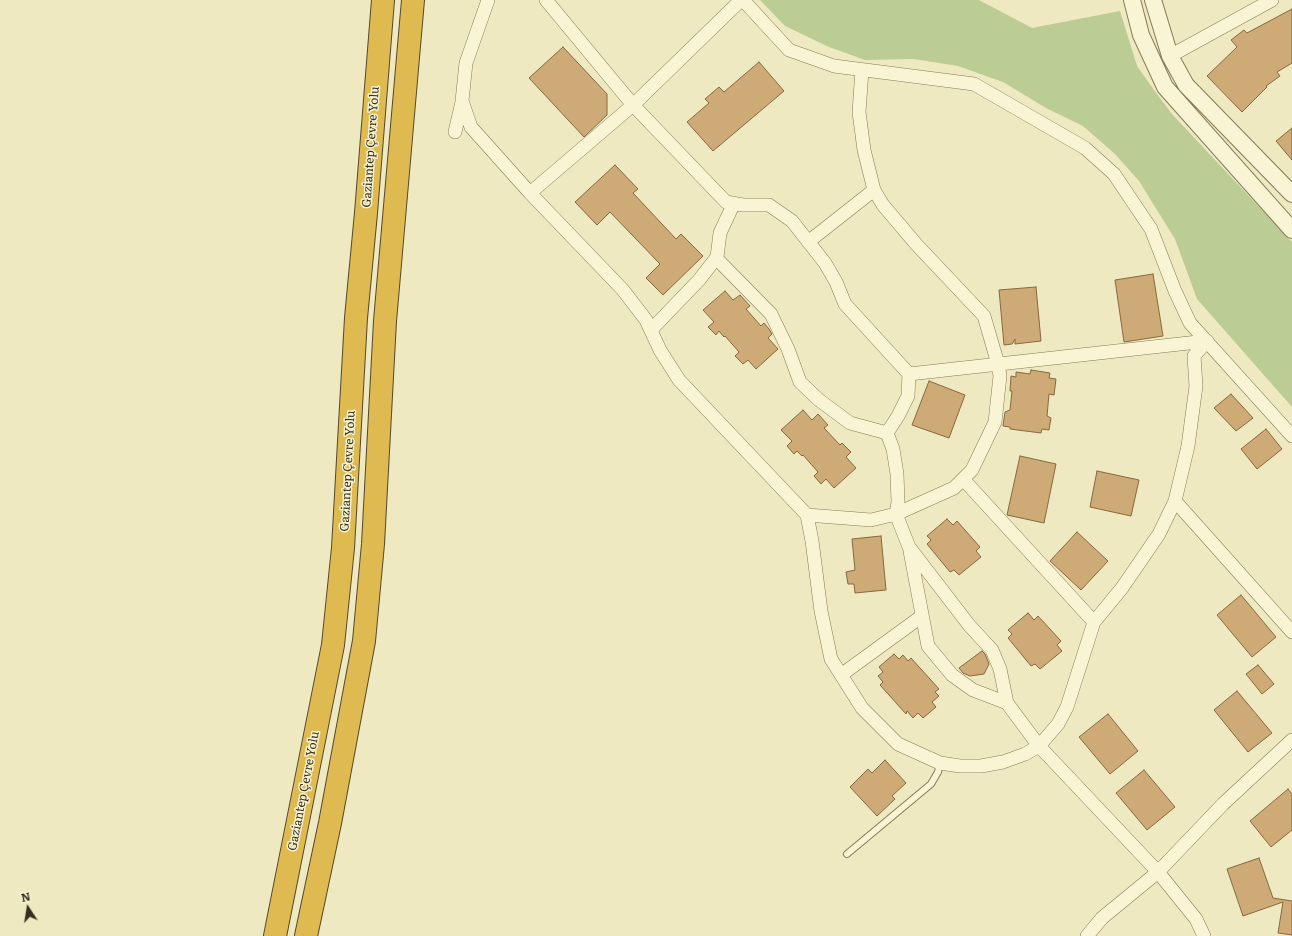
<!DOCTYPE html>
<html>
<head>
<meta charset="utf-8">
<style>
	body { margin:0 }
	#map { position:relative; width:1292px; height:936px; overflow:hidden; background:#eee9c1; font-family:Literata,serif }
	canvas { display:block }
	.north { position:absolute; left:8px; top:888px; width:40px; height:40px; -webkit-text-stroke:3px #f5f2d0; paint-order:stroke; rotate:348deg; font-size:11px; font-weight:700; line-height:16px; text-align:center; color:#372e1d }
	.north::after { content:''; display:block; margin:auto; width:14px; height:18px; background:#372e1d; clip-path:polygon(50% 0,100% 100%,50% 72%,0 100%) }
</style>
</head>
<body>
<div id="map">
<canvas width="1292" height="936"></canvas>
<div class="north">N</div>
</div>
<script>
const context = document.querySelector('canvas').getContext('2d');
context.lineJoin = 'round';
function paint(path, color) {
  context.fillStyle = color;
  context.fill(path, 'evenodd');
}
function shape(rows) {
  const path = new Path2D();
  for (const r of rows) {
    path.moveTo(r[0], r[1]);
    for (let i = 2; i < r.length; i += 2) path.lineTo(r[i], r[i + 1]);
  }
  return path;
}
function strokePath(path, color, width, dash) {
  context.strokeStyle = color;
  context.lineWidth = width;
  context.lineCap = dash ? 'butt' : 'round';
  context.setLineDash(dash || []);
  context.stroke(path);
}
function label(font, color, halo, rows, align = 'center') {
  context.font = font + ' Literata,serif';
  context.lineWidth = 3;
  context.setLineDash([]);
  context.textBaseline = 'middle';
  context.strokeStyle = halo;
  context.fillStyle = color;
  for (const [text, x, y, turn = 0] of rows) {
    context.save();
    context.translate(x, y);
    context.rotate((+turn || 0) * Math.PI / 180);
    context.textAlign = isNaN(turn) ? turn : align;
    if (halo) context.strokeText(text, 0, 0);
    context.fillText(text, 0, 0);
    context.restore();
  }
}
paint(shape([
	[760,0,979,0,1032,28,1120,11,1137,66,1154,90,1172,114,1292,242,1292,407,1197,299,1175,239,1139,181,1115,154,1083,126,1046,108,1003,82,958,66,914,59,865,60,829,47,785,26]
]), '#bbcc95');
const building = shape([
	[1292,9,1292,63,1277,72,1280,76,1266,86,1267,87,1242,112,1207,76,1237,47,1231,40,1244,30,1247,33,1292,9],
	[563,47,607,94,607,115,584,137,529,78,563,47],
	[759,62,784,91,713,151,687,122,709,103,705,99,719,87,724,92,759,62],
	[1292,128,1292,160,1276,141,1292,128],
	[615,165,638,189,633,193,676,239,681,234,703,256,663,295,646,278,660,264,610,212,597,225,575,202,615,165],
	[1153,274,1163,336,1124,342,1115,280,1153,274],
	[1036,287,1041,341,1015,344,1015,339,1012,344,1004,345,999,290,1036,287],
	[725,291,733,300,740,295,750,306,746,309,761,326,764,323,769,329,772,334,768,338,778,349,756,369,748,360,743,364,735,356,739,352,725,336,724,337,719,331,716,335,708,327,714,322,703,310,725,291],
	[1031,370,1050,373,1049,378,1056,379,1054,395,1049,394,1047,416,1051,418,1049,430,1042,429,1041,433,1010,429,1010,427,1003,426,1005,412,1010,410,1012,391,1010,391,1011,376,1016,377,1016,372,1030,374,1031,370],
	[929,381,965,395,949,438,912,425,929,381],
	[1231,394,1253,418,1236,431,1214,408,1231,394],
	[803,410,812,420,818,414,828,425,824,428,840,445,842,443,851,452,846,457,856,468,834,488,826,479,821,484,814,476,818,472,803,455,802,456,797,451,794,454,787,446,792,441,781,430,803,410],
	[1266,429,1282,449,1257,469,1241,449,1266,429],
	[1020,456,1056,464,1044,523,1007,515,1020,456],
	[1097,471,1139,480,1131,516,1090,507,1097,471],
	[947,519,953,525,957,521,980,547,976,551,981,557,959,575,954,570,950,572,927,544,931,540,927,536,947,519],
	[1077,532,1108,561,1081,590,1050,561,1077,532],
	[881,536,886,590,855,593,854,584,848,584,846,572,855,570,852,539,881,536],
	[1241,595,1276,637,1252,657,1217,615,1241,595],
	[1028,613,1034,620,1038,616,1061,641,1057,645,1062,651,1040,669,1035,664,1031,666,1008,638,1012,634,1008,630,1028,613],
	[982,651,985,654,989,664,984,674,970,676,963,673,959,668,982,651],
	[894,654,899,659,903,655,908,661,911,658,939,689,935,692,939,696,932,702,936,707,923,718,918,713,913,718,907,711,906,714,880,685,883,682,878,676,883,672,879,667,894,654],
	[1258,665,1274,684,1262,694,1246,674,1258,665],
	[1237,691,1272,733,1248,752,1214,710,1237,691],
	[1108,714,1138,751,1110,774,1079,737,1108,714],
	[885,760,906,783,892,796,895,799,877,816,850,787,868,769,872,773,885,760],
	[1144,770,1175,807,1147,830,1116,793,1144,770],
	[1288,789,1292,794,1292,830,1271,847,1250,821,1288,789],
	[1259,858,1273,898,1292,901,1292,935,1278,933,1283,902,1243,916,1227,869,1259,858]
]);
paint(building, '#cdaa76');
strokePath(building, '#87683e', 1);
const service = shape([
	[847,854,931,784,938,772,940,763]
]);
const minor = shape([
	[488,0,466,63,462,101,471,127,530,193,623,290,646,320,660,350,679,380,807,515,812,541,821,611,831,659,862,708,898,744,940,763,960,766,981,766,1003,762,1025,754,1039,746,1158,872,1196,919,1204,936],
	[546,0,633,105,726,202,743,205,769,205,792,221,825,263,836,282,845,304,909,374,1207,341],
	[743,0,789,50,834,66,974,84,1085,148,1114,174,1151,229,1175,291,1190,323,1292,436],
	[1170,56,1272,0],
	[455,132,462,102],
	[530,193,633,105,741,0],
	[808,242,874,190],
	[716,258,771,314,788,349,800,382,819,400,850,423,887,433,893,449,897,474,898,502,896,514,909,547,969,625,992,650,1000,669,1007,703,1039,746,1058,724,1067,707,1094,622,1122,588,1159,534,1175,501,1188,446,1196,386,1194,356,1207,341],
	[651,330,699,280,717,257,720,233,734,203],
	[887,433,898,416,908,396,909,374],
	[963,479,1094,622],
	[1175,501,1292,632],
	[807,515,871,520,896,514,954,488,972,470,995,422,1000,376,998,364,984,316,916,244,883,205,874,190,864,150,859,112,862,70],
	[910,551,928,646,952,675,973,690,1007,703],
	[841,675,922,616],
	[1087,936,1102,918,1158,872,1223,804,1292,740]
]);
const tertiary = shape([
	[1132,0,1141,35,1165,87,1292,230],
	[1153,0,1170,56,1186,85,1292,194]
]);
const motorway = shape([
	[275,936,333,645,343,548,356,318,366,213,383,0],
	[306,936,330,823,364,641,373,544,385,321,413,0]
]);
strokePath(service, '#877a58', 8);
strokePath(minor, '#877a58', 14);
strokePath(tertiary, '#877a58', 18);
strokePath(motorway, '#55472d', 24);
strokePath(service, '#f9f5d4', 6);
strokePath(minor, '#f9f5d4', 13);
strokePath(tertiary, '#f9f5d4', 16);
strokePath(motorway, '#dfba50', 22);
label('12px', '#372e1d', '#f5f2d0', [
	["Gaziantep Çevre Yolu",371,147,-86],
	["Gaziantep Çevre Yolu",348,471,-87],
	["Gaziantep Çevre Yolu",304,791,-79]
]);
</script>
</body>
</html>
